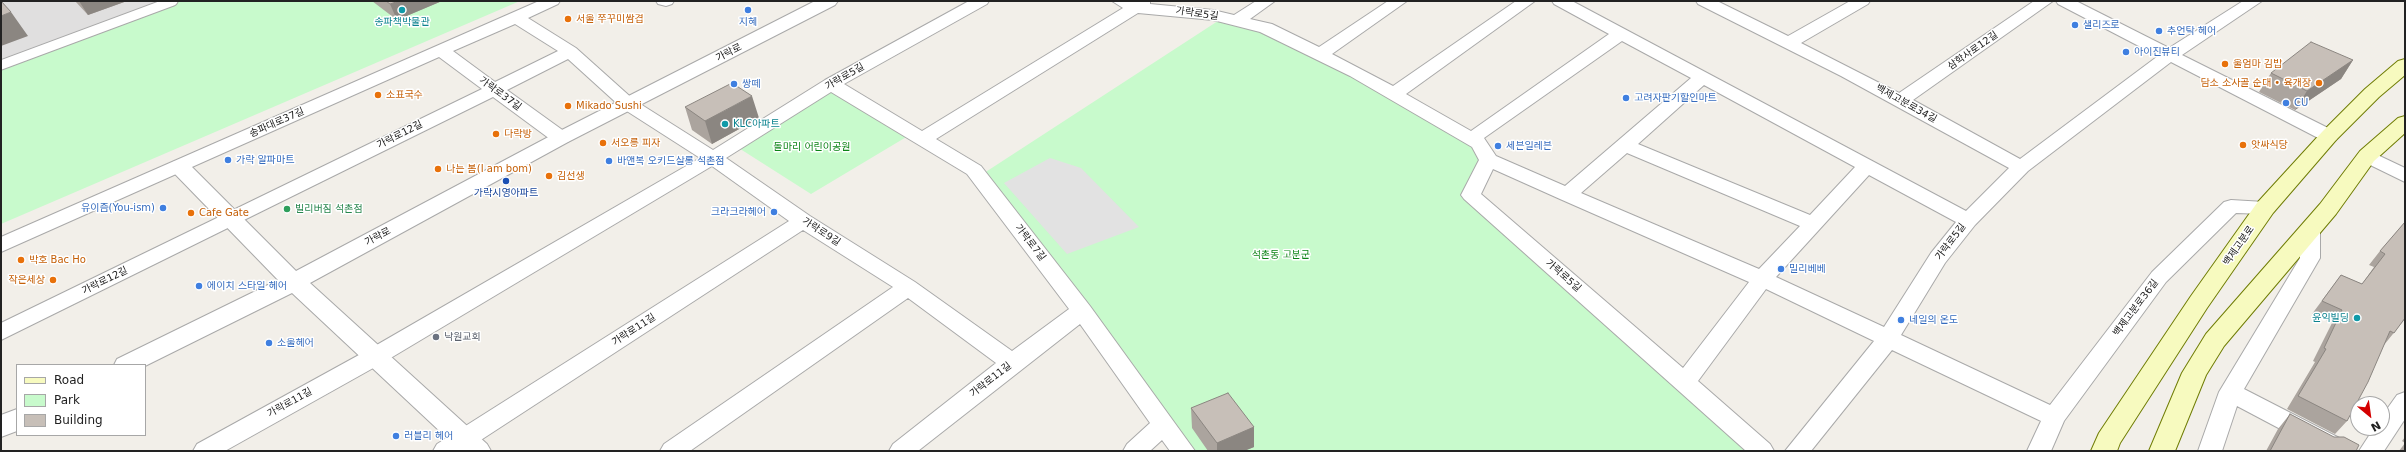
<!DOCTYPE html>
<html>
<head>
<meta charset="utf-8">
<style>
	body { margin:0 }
	#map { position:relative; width:2406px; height:452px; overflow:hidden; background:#f2efe9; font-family:"DejaVu Sans",sans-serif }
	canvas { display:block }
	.frame { position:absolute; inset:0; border:2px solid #222; pointer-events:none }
	.legend { position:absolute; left:16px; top:364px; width:130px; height:72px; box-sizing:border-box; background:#fff; border:1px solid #a7a7a7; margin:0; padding:5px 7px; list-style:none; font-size:12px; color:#222 }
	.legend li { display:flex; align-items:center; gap:8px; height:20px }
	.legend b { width:20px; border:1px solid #a7a7a7 }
	.north { position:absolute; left:2350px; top:396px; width:40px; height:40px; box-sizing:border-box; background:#fff; border:1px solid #a7a7a7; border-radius:50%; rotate:151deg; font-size:11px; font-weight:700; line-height:16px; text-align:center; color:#222 }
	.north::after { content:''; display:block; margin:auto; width:14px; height:18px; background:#d40000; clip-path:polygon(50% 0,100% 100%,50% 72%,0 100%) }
</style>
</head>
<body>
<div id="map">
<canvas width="2406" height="452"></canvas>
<div class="frame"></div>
<ul class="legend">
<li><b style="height:5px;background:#f7fabf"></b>Road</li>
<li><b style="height:11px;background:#c8facc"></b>Park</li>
<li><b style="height:11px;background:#c7bfb8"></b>Building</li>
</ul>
<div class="north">N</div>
</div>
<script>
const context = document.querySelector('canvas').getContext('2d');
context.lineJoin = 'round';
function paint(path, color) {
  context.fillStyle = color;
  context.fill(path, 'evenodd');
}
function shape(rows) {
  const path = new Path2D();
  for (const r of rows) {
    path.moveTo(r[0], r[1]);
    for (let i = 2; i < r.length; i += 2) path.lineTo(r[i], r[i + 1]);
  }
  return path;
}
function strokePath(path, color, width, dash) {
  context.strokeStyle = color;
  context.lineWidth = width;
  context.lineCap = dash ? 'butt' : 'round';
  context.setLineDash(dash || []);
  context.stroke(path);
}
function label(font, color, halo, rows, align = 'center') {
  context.font = font + ' "DejaVu Sans","Noto Sans KR",sans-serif';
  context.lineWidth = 3;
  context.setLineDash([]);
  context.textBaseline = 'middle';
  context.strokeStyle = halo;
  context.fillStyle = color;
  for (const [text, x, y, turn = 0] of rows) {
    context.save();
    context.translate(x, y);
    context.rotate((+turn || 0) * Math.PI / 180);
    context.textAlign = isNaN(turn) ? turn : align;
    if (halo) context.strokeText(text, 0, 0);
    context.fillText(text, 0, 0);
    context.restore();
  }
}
paint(shape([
	[1,1,164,1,1,61]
]), '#e0dfdf');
paint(shape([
	[164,1,520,1,1,224,1,61],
	[1221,19,1265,30,1355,74,1469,141,1483,162,1465,195,1753,451,1183,451,981,175],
	[832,89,908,136,811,194,734,145]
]), '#c8facc');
paint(shape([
	[1050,158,1081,168,1139,227,1067,254,1004,183]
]), '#e2e2e2');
const service = shape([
	[1,65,173,1]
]);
const minor = shape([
	[539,1,560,1,558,4,528,18,576,48,634,100,713,150,825,80,969,1,989,1,987,4,844,84,922,131,1123,8,1112,1,1150,1,1150,4,1213,10,1234,15,1256,1,1275,1,1250,19,1272,24,1319,47,1388,1,1407,1,1332,54,1393,86,1516,1,1535,1,1406,94,1471,131,1609,34,1554,4,1552,1,1572,1,1966,211,2009,168,1841,76,1698,4,1696,1,1717,1,1788,36,1850,1,1870,1,1868,4,1801,43,1899,93,2034,1,2053,1,1913,100,2020,159,2158,56,2058,4,2056,1,2076,1,2169,48,2243,1,2262,1,2182,55,2336,132,2338,136,2336,140,2329,142,2322,140,2171,62,2028,171,1975,225,1945,263,1901,335,2050,405,2152,272,2224,202,2231,200,2265,202,2272,204,2275,208,2272,212,2265,214,2236,213,2166,282,2064,421,2051,451,2027,451,2041,421,1892,350,1811,451,1785,451,1874,341,1766,289,1698,381,1770,444,1774,451,1746,451,1464,199,1461,195,1479,160,1472,147,1350,76,1260,32,1213,20,1138,13,936,139,981,166,1090,306,1195,451,1170,451,1162,440,1150,451,1123,451,1127,444,1150,423,1080,324,918,451,889,451,893,444,996,363,908,298,690,451,660,451,664,444,893,287,803,230,464,451,433,451,437,444,789,221,712,166,384,362,225,451,193,451,197,444,368,350,700,158,622,108,568,59,507,90,568,134,570,138,568,142,554,142,493,97,1,340,1,323,482,89,439,57,1,252,1,237,539,1],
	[515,24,558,51,495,82,453,51,515,24],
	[1622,41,1691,78,1565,186,1496,156,1484,138,1622,41],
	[1704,85,1855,167,1810,215,1638,144,1704,85],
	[831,92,967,174,1069,309,1012,351,915,282,810,216,726,158,831,92],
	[1627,153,1800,226,1759,269,1581,193,1627,153],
	[1493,169,1560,199,1749,282,1683,368,1481,194,1493,169],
	[1869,175,1956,222,1931,253,1884,327,1776,277,1869,175],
	[656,1,674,1,672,4,666,6,658,4,656,1],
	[2367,150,2405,168,2405,182,2360,160,2358,156,2360,152,2367,150],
	[2310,223,2317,225,2320,230,2320,258,2244,389,2351,444,2355,451,2322,451,2237,406,2222,451,2198,451,2219,392,2300,258,2300,230,2303,225,2310,223],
	[2405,392,2405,419,2384,451,2359,451,2374,428,2382,428,2382,416,2397,395,2405,392]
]);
const tertiary = shape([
	[815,1,838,1,835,5,568,142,310,283,487,444,491,451,461,451,292,293,145,366,114,365,117,359,278,280,173,172,170,167,173,162,180,160,187,162,296,271,554,134,815,1],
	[17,409,17,431,1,437,1,415,17,409]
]);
const secondary = shape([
	[2405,59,2405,75,2379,97,2336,140,2273,213,2207,308,2120,443,2117,451,2091,451,2099,433,2191,296,2257,203,2322,132,2365,89,2398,61,2405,59],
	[2405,116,2405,133,2374,161,2336,214,2224,346,2206,375,2175,451,2149,451,2182,373,2206,334,2320,204,2360,151,2398,118,2405,116]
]);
strokePath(service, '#a9a9a9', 11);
strokePath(minor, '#a9a9a9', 2);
strokePath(tertiary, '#a9a9a9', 2);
strokePath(secondary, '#707d05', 2);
strokePath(service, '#fff', 9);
paint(minor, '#fff');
paint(tertiary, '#fff');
paint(secondary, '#f7fabf');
paint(shape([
	[75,1,127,1,88,15],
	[372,1,442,1,397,20],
	[2353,60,2341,79,2295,110,2259,92,2271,73],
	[685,107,759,118,712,144,692,130],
	[2405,222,2405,319,2384,345,2347,421,2335,434,2287,409,2315,362,2313,361,2332,323,2312,314,2341,275,2362,284,2374,267,2369,265,2380,251],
	[1191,408,1254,427,1254,447,1244,451,1208,451,1192,428],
	[2290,414,2356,451,2266,451,2278,429],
	[2405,437,2405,443,2402,441],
	[2405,443,2405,451,2399,451]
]), '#aba49e');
paint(shape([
	[79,1,127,1,88,15],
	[399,1,442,1,397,20,390,4],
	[11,12,28,36,1,46,1,16],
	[2353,60,2341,79,2295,110,2307,91],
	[752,96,759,118,712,144,705,121],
	[1254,427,1254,447,1244,451,1217,451,1217,443]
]), '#8b8681');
const building = shape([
	[1,1,11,12,1,16,1,1],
	[386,1,399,1,390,4,386,1],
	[2311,42,2353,60,2307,91,2271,73,2311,42],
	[732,83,752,96,705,121,685,107,732,83],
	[2405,222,2405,318,2394,333,2390,331,2368,382,2347,421,2298,396,2326,349,2324,348,2342,310,2322,301,2341,275,2362,284,2385,254,2380,251,2405,222],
	[1228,393,1254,427,1217,443,1191,408,1228,393],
	[2290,414,2334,437,2344,437,2359,445,2356,451,2270,451,2290,414]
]);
paint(building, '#c7bfb8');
strokePath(building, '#8b8681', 1);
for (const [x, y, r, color] of [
	[402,10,4,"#0f9aa8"],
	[748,10,4,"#3f7fe0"],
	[568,19,4,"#e8710a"],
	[2075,25,4,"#3f7fe0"],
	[2159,31,4,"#3f7fe0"],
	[2126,52,4,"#3f7fe0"],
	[2225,64,4,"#e8710a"],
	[2319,83,4,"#e8710a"],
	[734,84,4,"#3f7fe0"],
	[378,95,4,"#e8710a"],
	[1626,98,4,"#3f7fe0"],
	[2286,103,4,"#3f7fe0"],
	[568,106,4,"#e8710a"],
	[725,124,4,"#0f9aa8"],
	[496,134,4,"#e8710a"],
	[603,143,4,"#e8710a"],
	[2243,145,4,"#e8710a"],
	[1498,146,4,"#3f7fe0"],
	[228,160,4,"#3f7fe0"],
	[609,161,4,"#3f7fe0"],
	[438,169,4,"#e8710a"],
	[549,176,4,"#e8710a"],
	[506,181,4,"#1a4fb4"],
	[163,208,4,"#3f7fe0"],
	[287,209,4,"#2e9e5b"],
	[774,212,4,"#3f7fe0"],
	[191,213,4,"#e8710a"],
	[21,260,4,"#e8710a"],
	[1781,269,4,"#3f7fe0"],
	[53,280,4,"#e8710a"],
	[199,286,4,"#3f7fe0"],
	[2357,318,4,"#0f9aa8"],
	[1901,320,4,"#3f7fe0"],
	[436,337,4,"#6b7280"],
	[269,343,4,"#3f7fe0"],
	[396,436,4,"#3f7fe0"]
]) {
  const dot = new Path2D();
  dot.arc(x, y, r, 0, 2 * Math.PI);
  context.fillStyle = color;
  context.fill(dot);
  strokePath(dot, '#fff', 1.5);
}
label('10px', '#222', '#fff', [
	["가락로5길",1197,14,8],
	["삼학사로12길",1973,51,-35],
	["가락로",729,53,-27],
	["가락로5길",845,77,-30],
	["가락로37길",500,94,36],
	["백제고분로34길",1906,104,29],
	["송파대로37길",277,123,-24],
	["가락로12길",400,135,-27],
	["가락로9길",821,232,33],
	["가락로",378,237,-28],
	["가락로5길",1951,242,-53],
	["가락로7길",1030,243,52],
	["백제고분로",2239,246,-55],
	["가락로5길",1563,276,41],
	["가락로12길",105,281,-26],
	["백제고분로36길",2136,308,-53],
	["가락로11길",634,330,-33],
	["가락로11길",991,380,-38],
	["가락로11길",290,403,-29]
]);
label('10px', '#c56008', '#fff', [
	["서울 쭈꾸미쌈겹",576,19],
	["울엄마 김밥",2233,64],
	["담소 소사골 순대 • 육개장",2311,83,"right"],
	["소표국수",386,95],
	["Mikado Sushi",576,106],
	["다락방",504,134],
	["서오릉 피자",611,143],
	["앗싸식당",2251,145],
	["나는 봄(I am bom)",446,169],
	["김선생",557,176],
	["Cafe Gate",199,213],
	["박호 Bac Ho",29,260],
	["작은세상",45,280,"right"]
], 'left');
label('10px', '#0d838f', '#fff', [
	["송파책박물관",402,22],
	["KLC아파트",733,124,"left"],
	["윤익빌딩",2349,318,"right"]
]);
label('10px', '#366cbe', '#fff', [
	["지혜",748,22,"center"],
	["샐리즈로",2083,25],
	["추언탁 헤어",2167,31],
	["아이진뷰티",2134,52],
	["쌍떼",742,84],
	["고려자판기할인마트",1634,98],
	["CU",2294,103],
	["세븐일레븐",1506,146],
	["가락 알파마트",236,160],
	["바앤복 오키드살롱 석촌점",617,161],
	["유이즘(You-ism)",155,208,"right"],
	["크라크라헤어",766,212,"right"],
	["밀리베베",1789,269],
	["에이치 스타일 헤어",207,286],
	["네일의 온도",1909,320],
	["소울헤어",277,343],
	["러블리 헤어",404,436]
], 'left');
label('10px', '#0c8416', '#fff', [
	["돌마리 어린이공원",812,147],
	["석촌동 고분군",1281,255]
]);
label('10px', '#164399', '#fff', [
	["가락시영아파트",506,193]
]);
label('10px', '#27864d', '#fff', [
	["빌리버짐 석촌점",295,209]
], 'left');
label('10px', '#5b616d', '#fff', [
	["낙원교회",444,337]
], 'left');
</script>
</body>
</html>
